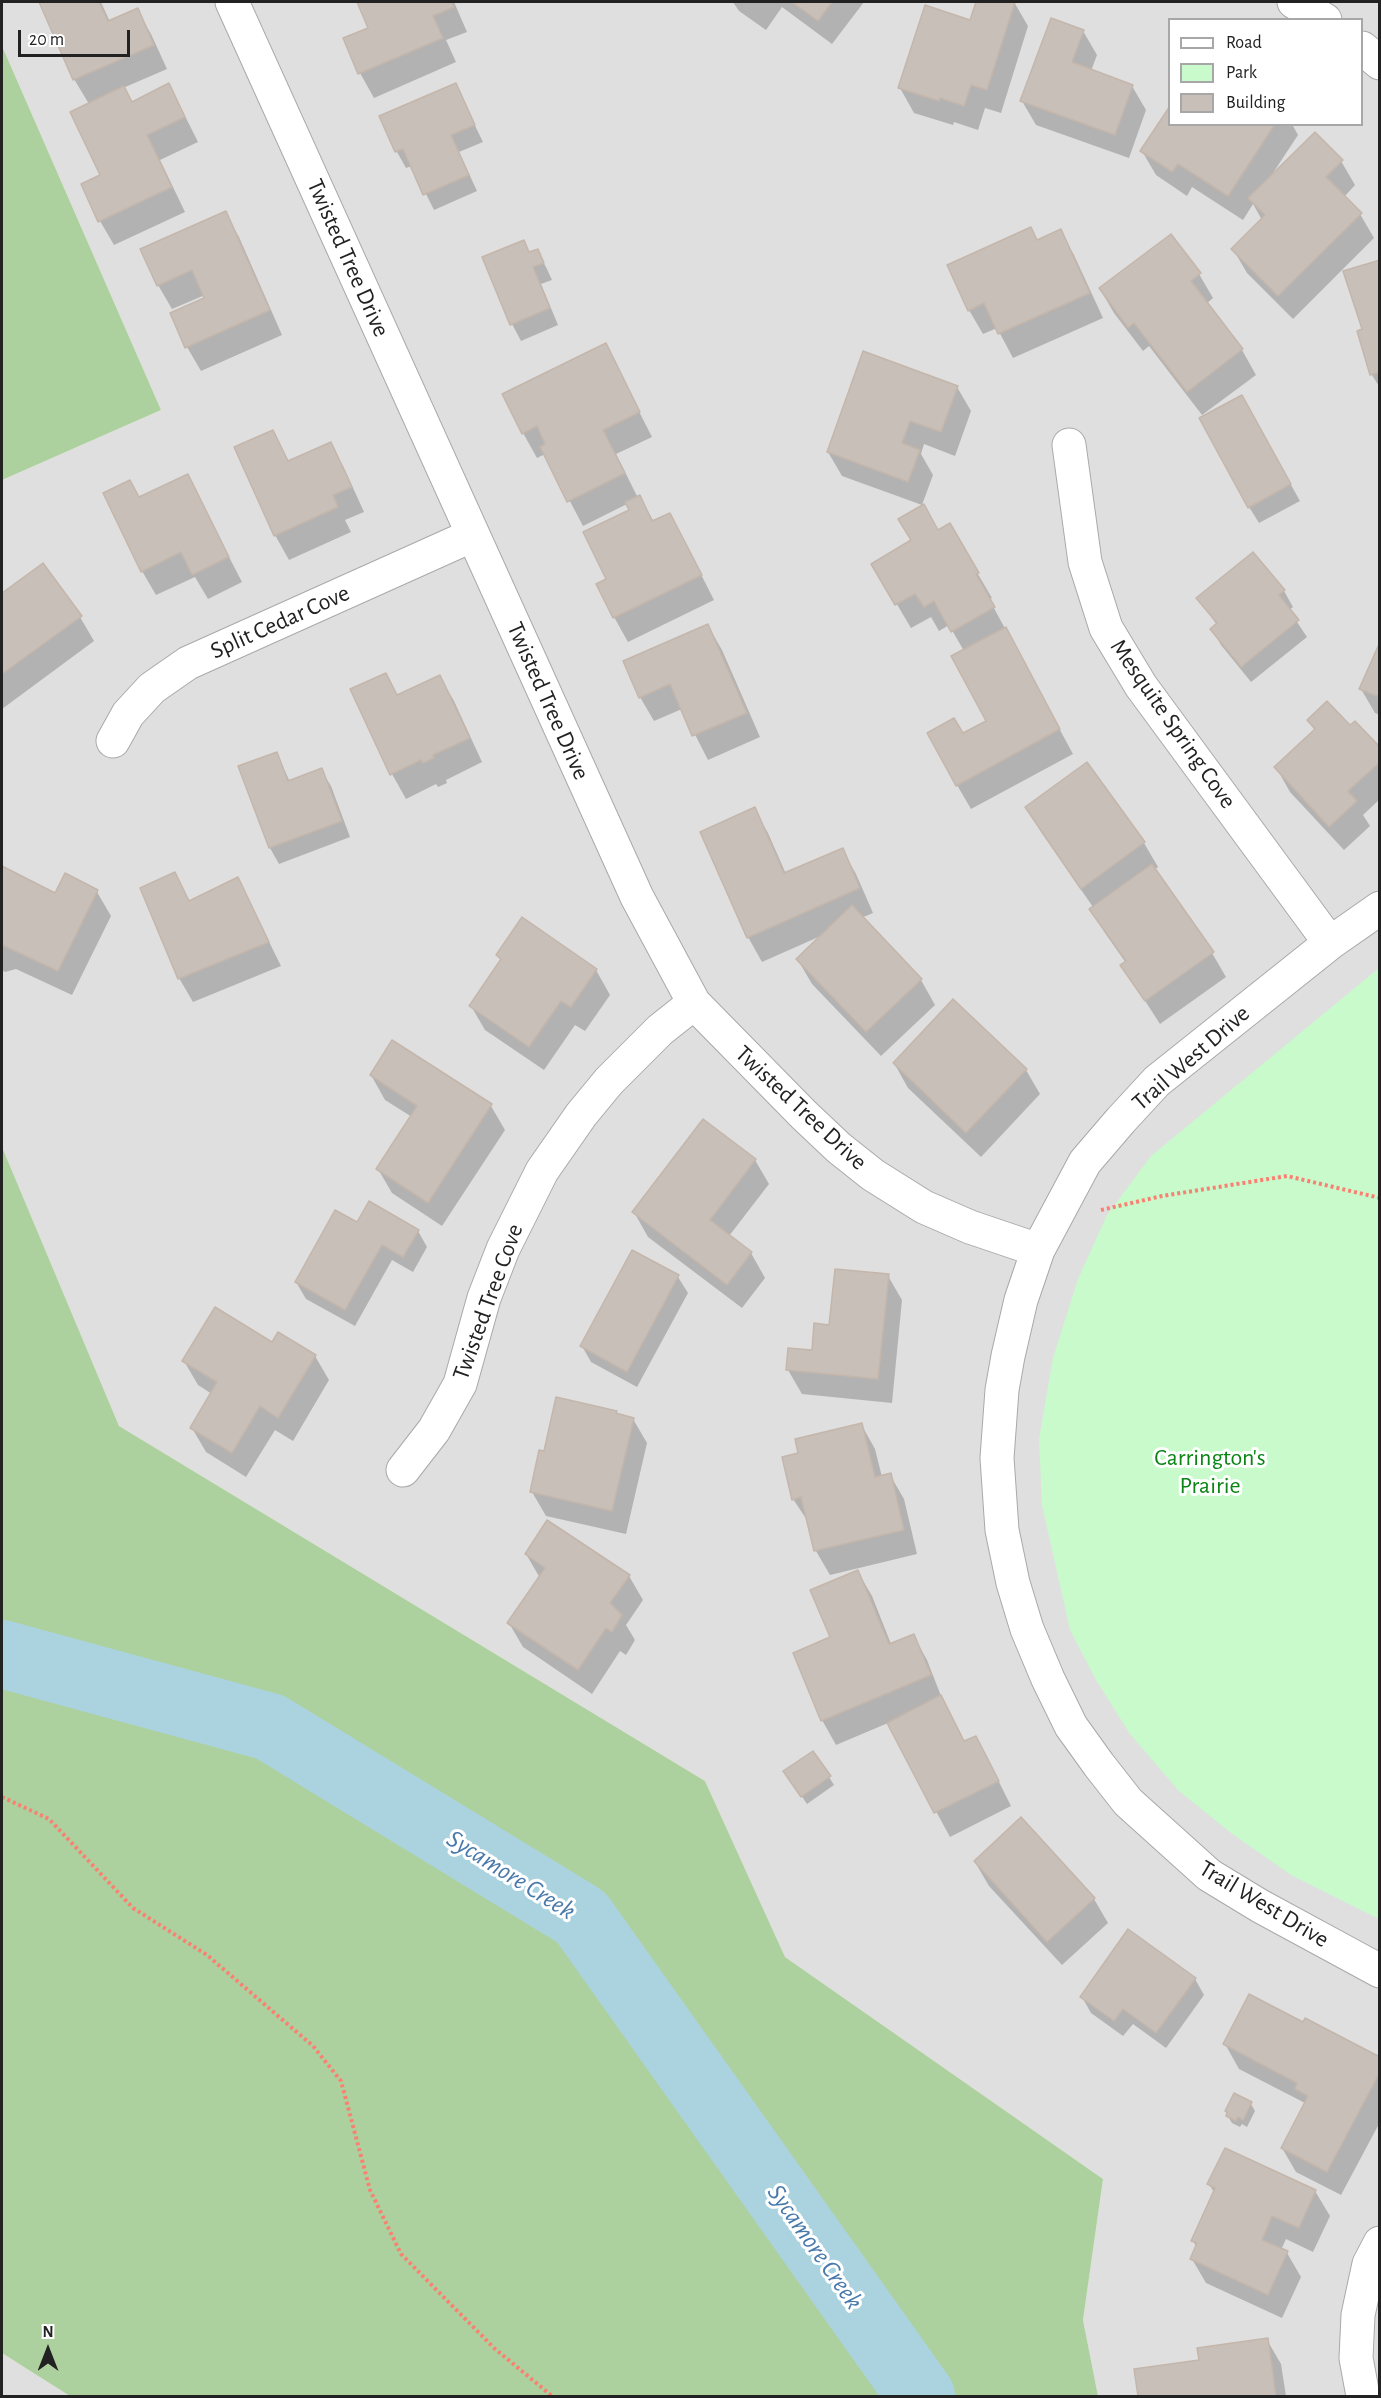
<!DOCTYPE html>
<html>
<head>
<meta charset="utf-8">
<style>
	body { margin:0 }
	#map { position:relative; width:1381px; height:2398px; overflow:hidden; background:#f2efe9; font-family:"Alegreya Sans",sans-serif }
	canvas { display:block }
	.frame { position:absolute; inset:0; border:3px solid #222; pointer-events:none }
	.legend { position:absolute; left:1168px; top:18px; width:195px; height:108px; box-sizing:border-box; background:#fff; border:2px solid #a7a7a7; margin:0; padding:8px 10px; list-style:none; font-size:18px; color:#222 }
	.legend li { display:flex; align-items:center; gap:12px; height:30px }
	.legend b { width:30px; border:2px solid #a7a7a7 }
	.north { position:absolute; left:18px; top:2320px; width:60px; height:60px; -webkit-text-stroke:4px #fff; paint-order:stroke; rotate:0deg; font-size:16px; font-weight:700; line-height:24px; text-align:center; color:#222 }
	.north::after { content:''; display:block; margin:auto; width:21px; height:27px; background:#222; clip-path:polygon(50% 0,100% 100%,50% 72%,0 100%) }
	.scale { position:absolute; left:18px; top:30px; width:112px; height:27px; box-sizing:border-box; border:3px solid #222; border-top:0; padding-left:8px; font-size:18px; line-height:21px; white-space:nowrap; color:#222; -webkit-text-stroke:4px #fff; paint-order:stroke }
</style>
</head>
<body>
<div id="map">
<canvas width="1381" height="2398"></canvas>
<div class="frame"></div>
<ul class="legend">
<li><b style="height:8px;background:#fff"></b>Road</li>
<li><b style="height:16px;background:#c8facc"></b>Park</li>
<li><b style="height:16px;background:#c7bfb8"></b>Building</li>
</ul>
<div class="north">N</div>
<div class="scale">20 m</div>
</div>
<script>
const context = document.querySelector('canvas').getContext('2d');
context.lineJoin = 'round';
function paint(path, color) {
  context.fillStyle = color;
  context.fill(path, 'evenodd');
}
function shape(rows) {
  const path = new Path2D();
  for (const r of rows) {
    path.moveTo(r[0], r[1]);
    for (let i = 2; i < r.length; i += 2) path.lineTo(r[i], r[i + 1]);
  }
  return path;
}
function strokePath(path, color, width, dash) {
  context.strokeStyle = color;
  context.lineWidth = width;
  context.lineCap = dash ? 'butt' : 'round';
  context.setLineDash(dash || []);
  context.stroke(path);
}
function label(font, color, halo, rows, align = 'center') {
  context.font = font + ' "Alegreya Sans",sans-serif';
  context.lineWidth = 6;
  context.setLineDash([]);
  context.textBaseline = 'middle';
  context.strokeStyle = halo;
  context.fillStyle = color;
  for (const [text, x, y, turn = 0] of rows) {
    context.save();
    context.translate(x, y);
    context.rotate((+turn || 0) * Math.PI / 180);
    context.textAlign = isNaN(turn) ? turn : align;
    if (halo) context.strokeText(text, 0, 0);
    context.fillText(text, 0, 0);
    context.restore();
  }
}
paint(shape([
	[2,2,1379,2,1379,2396,1098,2396,1083,2320,1103,2179,785,1957,705,1781,119,1426,2,1147,2,480,161,410,2,46],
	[1170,20,1362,20,1362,124,1170,124],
	[2,2353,67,2392,70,2396,2,2396]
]), '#e0dfdf');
paint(shape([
	[2,46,161,410,2,480],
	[2,1147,119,1426,705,1781,785,1957,1103,2179,1083,2320,1098,2396,70,2396,2,2353]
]), '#add19e');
paint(shape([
	[1379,968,1379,1919,1291,1875,1231,1833,1179,1791,1130,1734,1096,1680,1070,1630,1042,1505,1039,1439,1053,1358,1078,1279,1107,1215,1151,1156]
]), '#c8facc');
paint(shape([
	[41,2,101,2,110,22,137,10,151,34,167,69,123,88,132,103,168,85,182,110,198,142,160,160,185,212,114,245,100,221,102,175,89,104,74,79],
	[359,2,454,2,467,32,446,40,456,62,374,98,360,73,370,28],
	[733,2,864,2,832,44,782,7,766,30,739,11],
	[978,2,1014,2,1028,26,1001,113,985,108,978,130,954,122,953,125,914,113,900,88,971,21],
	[1083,31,1097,55,1091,71,1132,86,1146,110,1129,158,1036,125,1022,101],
	[455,85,483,142,459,152,477,191,434,210,412,166,406,168,397,152,381,117],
	[1170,124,1292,124,1298,135,1273,173,1341,161,1355,185,1344,197,1360,214,1374,238,1293,319,1247,273,1233,249,1262,220,1253,204,1243,220,1192,187,1187,196,1156,175,1142,151],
	[225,213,239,237,282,335,201,371,187,347,206,299,205,295,172,309,158,285],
	[1060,231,1074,255,1103,318,1013,358,997,328,983,334,969,310,1037,241],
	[523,242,530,253,537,251,546,267,552,280,541,284,558,325,521,341,512,324,484,258],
	[1380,261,1380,388,1372,375,1359,332,1363,330],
	[1199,274,1213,298,1206,304,1242,350,1256,375,1202,415,1149,346,1143,351,1114,313,1100,289],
	[605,345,652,437,616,454,638,498,640,497,654,522,683,539,714,600,628,642,614,617,608,580,631,511,627,504,583,526,545,454,537,458,523,433],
	[957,387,971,411,955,456,924,444,921,454,933,475,922,505,842,476,828,452],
	[1251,413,1300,501,1259,523,1249,507],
	[273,432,289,462,330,443,344,468,364,512,345,520,351,532,289,560,275,535],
	[187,476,242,582,208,599,195,577,156,595,142,571,139,499],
	[949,525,992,598,989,599,1073,754,971,809,957,785,962,735,988,721,964,651,949,625,939,631,931,617,911,628,873,564],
	[43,565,80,617,94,641,2,709,2,595],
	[1284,591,1293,607,1289,610,1307,637,1251,682,1221,645,1212,629,1217,625,1198,598],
	[708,626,722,650,760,737,708,760,682,709,654,721,640,697],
	[1380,646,1380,715,1375,713,1361,689],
	[386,674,398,696,440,677,454,701,482,762,446,780,447,783,438,787,436,784,406,799,392,774,352,690],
	[1309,720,1350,727,1380,749,1380,799,1363,815,1370,826,1344,850,1290,792,1276,767,1315,731],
	[277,754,290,782,321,770,331,786,350,837,279,864,270,848,240,767],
	[1087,764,1144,843,1158,867,1154,870,1212,953,1226,977,1160,1024,1122,965,1126,963,1105,933,1091,909,1093,907,1041,832,1027,808],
	[754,809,768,833,786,874,842,850,856,874,873,913,861,918,921,980,935,1005,881,1056,812,984,798,960,823,935,762,962,748,937],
	[2,868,56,895,66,876,97,892,111,916,72,995,16,969,5,972,2,970],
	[174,874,190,902,238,879,281,966,193,1002,179,978],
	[522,919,596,970,610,995,585,1031,575,1025,544,1070,485,1030,471,1006,501,961,498,956],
	[894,1063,1026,1070,1040,1094,981,1157,908,1088],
	[371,1075,491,1106,505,1130,442,1226,392,1193,378,1169,412,1117,385,1100],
	[755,1160,769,1184,729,1236,751,1253,765,1278,742,1308,648,1237,634,1212],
	[357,1224,418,1231,427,1247,413,1272,392,1260,355,1326,306,1299,296,1282],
	[633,1252,678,1277,688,1293,637,1387,591,1362,582,1346],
	[888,1276,902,1300,892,1403,802,1394,788,1370,813,1352,831,1327],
	[273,1344,315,1356,329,1380,293,1441,275,1430,246,1477,206,1452,192,1428,212,1394,198,1385,184,1361],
	[616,1413,617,1415,633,1419,647,1443,626,1534,546,1516,532,1492,545,1453],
	[861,1424,875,1449,882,1477,890,1475,904,1499,917,1554,830,1575,816,1551,809,1523,793,1499,800,1454],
	[526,1554,629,1576,643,1600,626,1625,635,1640,626,1655,620,1651,592,1694,523,1647,509,1623,540,1578],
	[858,1572,872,1596,891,1644,913,1635,927,1660,943,1701,965,1742,989,1762,1011,1806,950,1837,888,1723,836,1745,822,1720,832,1638],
	[829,1777,834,1785,807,1804,790,1779],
	[975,1862,1094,1899,1108,1923,1062,1965,989,1886],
	[1195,1979,1204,1995,1166,2048,1133,2024,1123,2036,1091,2013,1082,1997],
	[1304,2024,1380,2059,1380,2122,1341,2195,1296,2172,1282,2148,1305,2103,1239,2069,1225,2044],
	[1251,2104,1255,2111,1247,2127,1242,2124,1240,2127,1232,2123,1227,2115],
	[1209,2184,1315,2191,1330,2216,1313,2252,1286,2239,1281,2250,1287,2253,1301,2277,1282,2318,1206,2283,1192,2259,1197,2248,1193,2241,1215,2194],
	[1267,2340,1281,2364,1286,2396,1139,2396,1136,2370,1200,2361]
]), '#0003');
strokePath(shape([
	[2,1654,270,1727,581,1917,921,2396]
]), '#aad3df', 68);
const building = shape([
	[39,2,99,2,108,21,138,8,154,45,73,80,39,2],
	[357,2,451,2,454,7,433,16,443,38,358,74,343,38,368,28,357,2],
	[792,2,832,2,818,21,792,2],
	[976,2,1015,2,987,90,971,85,964,106,940,98,939,101,898,88,925,5,970,20,976,2],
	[1051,18,1084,30,1072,62,1133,85,1115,135,1020,101,1051,18],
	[169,83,185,117,147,135,172,187,98,222,81,184,100,175,70,112,124,86,132,102,169,83],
	[456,83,475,125,451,135,469,175,423,195,403,149,395,152,379,116,456,83],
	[1170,106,1170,124,1275,124,1228,196,1178,164,1172,172,1140,151,1170,106],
	[1315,132,1343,160,1326,177,1362,213,1278,296,1231,249,1265,215,1248,198,1315,132],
	[226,211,270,310,185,348,170,313,204,298,192,270,157,286,140,249,226,211],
	[1031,227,1037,240,1061,229,1090,293,998,334,984,303,968,311,947,265,1031,227],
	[1171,234,1201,273,1191,281,1243,349,1187,392,1134,323,1128,328,1099,288,1171,234],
	[524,240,529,252,538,249,544,263,533,267,550,308,510,325,482,257,524,240],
	[1380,260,1380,372,1370,375,1357,331,1362,329,1343,271,1380,260],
	[606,343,640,412,603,430,625,473,567,502,540,447,545,444,537,426,522,434,502,394,606,343],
	[863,351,958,386,941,432,910,421,902,443,920,450,908,482,827,452,863,351],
	[1242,395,1291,484,1248,508,1199,418,1242,395],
	[273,430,288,461,331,442,352,487,333,495,338,507,274,536,234,447,273,430],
	[188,474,229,557,192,575,181,552,141,572,103,493,130,480,139,497,188,474],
	[640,495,652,521,670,513,702,575,613,618,596,584,606,579,583,532,629,510,625,502,640,495],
	[924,504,938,530,950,523,979,573,976,574,995,607,951,632,934,601,924,607,915,594,895,605,871,564,911,540,898,519,924,504],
	[1253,552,1285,590,1279,595,1299,620,1241,667,1210,629,1217,623,1196,598,1253,552],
	[43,563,82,616,2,674,2,593,43,563],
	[708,624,747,713,692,736,670,684,639,698,623,661,708,624],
	[1006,627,1060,729,956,786,927,733,954,718,963,733,986,721,951,656,1006,627],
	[1380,642,1380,697,1359,689,1380,642],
	[386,673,397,695,440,675,470,738,433,755,434,758,423,763,421,760,390,775,350,689,386,673],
	[1327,701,1350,725,1355,721,1380,747,1380,762,1348,791,1357,801,1329,827,1274,767,1315,729,1307,720,1327,701],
	[277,752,288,781,322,768,342,821,269,848,238,766,277,752],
	[1087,762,1145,842,1081,889,1025,807,1087,762],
	[755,807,784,873,843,848,860,888,747,938,700,832,755,807],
	[1152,864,1214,952,1145,1001,1120,965,1126,961,1089,909,1152,864],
	[2,866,55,893,65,873,98,890,58,971,2,945,2,866],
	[175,872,189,901,238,877,269,942,178,979,140,888,175,872],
	[852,905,922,979,866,1032,796,959,852,905],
	[522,917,597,969,571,1007,561,1001,529,1047,469,1006,501,959,496,955,522,917],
	[953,999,1027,1069,966,1133,893,1063,953,999],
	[392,1040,492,1104,428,1203,376,1169,417,1106,370,1075,392,1040],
	[703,1119,756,1159,710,1220,752,1252,727,1285,632,1212,703,1119],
	[369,1201,419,1230,403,1257,382,1245,345,1310,295,1282,335,1210,357,1222,369,1201],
	[632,1250,679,1275,627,1372,580,1346,632,1250],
	[835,1269,889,1274,878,1379,786,1370,788,1348,812,1350,814,1323,829,1325,835,1269],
	[215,1307,272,1342,278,1332,316,1355,278,1418,260,1406,232,1453,190,1428,217,1382,182,1361,215,1307],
	[556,1397,617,1411,616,1413,634,1418,612,1511,530,1492,539,1450,544,1451,556,1397],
	[862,1423,875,1477,891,1473,904,1530,814,1551,801,1497,792,1500,782,1457,798,1453,795,1439,862,1423],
	[547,1520,630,1575,610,1603,622,1615,612,1632,606,1628,578,1670,507,1623,545,1568,525,1554,547,1520],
	[858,1570,889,1644,914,1634,931,1675,821,1721,793,1653,830,1637,810,1590,858,1570],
	[941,1695,964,1741,976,1736,999,1781,934,1813,887,1723,941,1695],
	[813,1751,831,1776,801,1797,783,1771,813,1751],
	[1021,1817,1095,1898,1047,1942,974,1861,1021,1817],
	[1128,1929,1196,1978,1156,2033,1123,2009,1114,2021,1080,1997,1128,1929],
	[1249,1994,1303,2022,1305,2018,1380,2057,1380,2072,1327,2172,1281,2148,1308,2096,1295,2089,1297,2083,1223,2044,1249,1994],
	[1234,2093,1252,2102,1243,2120,1238,2117,1236,2121,1226,2116,1227,2112,1225,2111,1234,2093],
	[1225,2148,1316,2190,1299,2228,1272,2216,1262,2240,1288,2251,1268,2295,1190,2259,1197,2243,1191,2241,1215,2188,1207,2184,1225,2148],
	[1268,2338,1276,2396,1138,2396,1134,2369,1199,2360,1197,2348,1268,2338]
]);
paint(building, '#c7bfb8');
strokePath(building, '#c4b6ab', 1.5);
const minor = shape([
	[232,2,637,897,694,1003,804,1115,839,1148,873,1175,924,1207,970,1227,1038,1250],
	[1294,2,1325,20],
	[1362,48,1380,63],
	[1069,445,1085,562,1106,628,1141,686,1330,943],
	[113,741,128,714,152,688,188,663,473,535],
	[1380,908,1330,943,1157,1081,1121,1120,1085,1162,1038,1250,1021,1300,1008,1356,1002,1390,997,1458,1002,1530,1013,1583,1027,1629,1048,1679,1071,1726,1099,1765,1128,1802,1209,1875,1260,1906,1380,1971],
	[403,1470,434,1430,460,1384,484,1298,503,1249,542,1171,581,1115,609,1081,660,1030,694,1003],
	[1363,2396,1356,2358,1358,2315,1369,2264,1380,2243]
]);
strokePath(minor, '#a9a9a9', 35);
strokePath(shape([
	[1101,1210,1162,1196,1287,1176,1380,1198],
	[2,1797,49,1819,133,1908,207,1955,313,2046,341,2081,370,2190,401,2254,494,2348,552,2396]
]), '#fa8072', 4, [3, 3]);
strokePath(minor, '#fff', 33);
label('24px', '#222', '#fff', [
	["Twisted Tree Drive",348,258,66],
	["Split Cedar Cove",280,622,-24],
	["Twisted Tree Drive",548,701,66],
	["Mesquite Spring Cove",1173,724,55],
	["Trail West Drive",1191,1058,-41],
	["Twisted Tree Drive",801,1108,43],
	["Twisted Tree Cove",488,1302,-70],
	["Trail West Drive",1264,1904,31]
]);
label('24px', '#0c8416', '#fff', [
	["Carrington's",1210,1458],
	["Prairie",1210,1486]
]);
label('italic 26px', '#4a7aab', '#fff', [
	["Sycamore Creek",511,1875,32],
	["Sycamore Creek",815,2247,55]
]);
</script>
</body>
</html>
